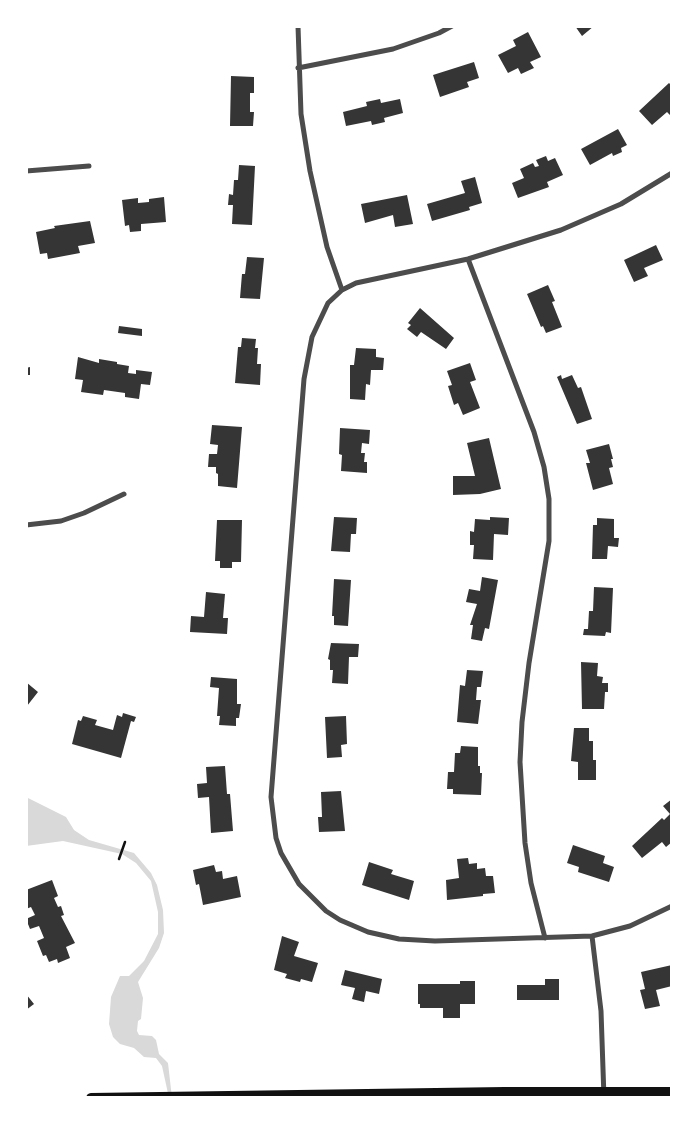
<!DOCTYPE html>
<html>
<head>
<meta charset="utf-8">
<style>
	body { margin:0 }
	#map { position:relative; width:698px; height:1124px; overflow:hidden; background:#fff; font-family:Ubuntu,sans-serif }
	canvas { display:block }
	.frame { position:absolute; inset:0; border:28px solid #fff; pointer-events:none }
</style>
</head>
<body>
<div id="map">
<canvas width="698" height="1124"></canvas>
<div class="frame"></div>
</div>
<script>
const context = document.querySelector('canvas').getContext('2d');
context.lineJoin = 'round';
function paint(path, color) {
  context.fillStyle = color;
  context.fill(path, 'evenodd');
}
function shape(rows) {
  const path = new Path2D();
  for (const r of rows) {
    path.moveTo(r[0], r[1]);
    for (let i = 2; i < r.length; i += 2) path.lineTo(r[i], r[i + 1]);
  }
  return path;
}
function strokePath(path, color, width, dash) {
  context.strokeStyle = color;
  context.lineWidth = width;
  context.lineCap = dash ? 'butt' : 'round';
  context.setLineDash(dash || []);
  context.stroke(path);
}
paint(shape([
	[26,797,66,817,74,830,89,840,134,853,151,873,157,885,163,910,164,933,159,948,138,982,143,998,141,1019,138,1021,137,1031,139,1035,152,1036,156,1040,159,1054,168,1063,172,1098,169,1098,162,1066,156,1058,144,1057,134,1048,120,1044,113,1037,109,1024,111,997,120,976,129,976,144,961,158,934,158,912,151,881,136,863,122,854,63,841,26,846]
]), '#d9d9d9');
paint(shape([
	[575,26,594,26,582,36],
	[528,32,541,57,530,62,534,68,521,74,518,68,508,73,498,55,516,46,513,40],
	[474,62,479,78,467,82,469,87,440,97,433,75],
	[231,76,254,77,254,93,250,93,250,112,254,112,253,126,230,126],
	[669,83,672,86,672,117,667,112,652,125,639,111],
	[380,99,381,103,400,99,403,113,384,118,385,122,372,125,371,121,346,126,343,112,367,106,366,102],
	[618,129,627,145,621,148,622,152,613,156,612,153,590,165,581,149],
	[546,156,548,161,555,158,563,175,547,182,549,187,518,198,512,183,524,178,520,169,533,163,535,167,539,166,536,160],
	[239,165,255,166,252,225,232,224,233,205,228,205,229,194,233,195,234,180,238,180],
	[475,177,482,203,469,207,470,210,432,221,427,204,465,193,461,181],
	[407,195,413,224,395,227,393,215,365,223,361,204],
	[164,197,166,222,141,224,141,231,130,232,129,225,125,226,122,200,138,198,138,203,149,202,149,199],
	[90,221,95,243,78,246,80,253,48,259,47,253,40,254,36,232,55,228,54,226],
	[656,245,663,260,644,268,648,276,634,282,624,260],
	[247,257,264,258,260,299,240,298,242,274,245,274],
	[548,285,555,301,552,302,562,327,546,333,543,326,541,327,527,294],
	[420,308,454,338,446,349,421,332,417,337,407,329,411,325,408,323],
	[119,326,142,329,142,336,118,333],
	[242,338,256,339,255,348,258,348,257,364,261,364,260,385,235,383,238,347,241,347],
	[356,348,376,349,376,357,384,358,383,370,371,370,370,385,366,384,365,400,350,399,350,365,354,365],
	[78,357,99,363,99,359,117,362,117,364,129,366,128,373,136,374,136,370,152,372,150,385,141,384,139,399,125,397,125,393,104,390,103,395,81,392,83,380,75,379],
	[470,363,476,380,470,382,480,408,463,415,458,403,454,405,448,386,452,385,447,371],
	[30,367,30,375,26,375,26,368],
	[561,375,562,379,572,375,578,388,581,387,592,419,577,424,557,377],
	[212,425,242,427,237,488,218,486,218,474,216,473,216,467,208,467,209,454,217,454,218,445,210,444],
	[340,428,370,430,369,444,362,443,361,453,365,453,364,462,367,462,367,473,341,471,342,455,339,454],
	[489,438,501,489,480,494,453,495,453,476,475,476,467,443],
	[609,444,613,459,611,459,613,467,609,468,613,484,593,490,586,463,590,463,586,450],
	[334,517,357,518,356,534,351,534,350,552,331,551],
	[490,517,509,518,508,535,494,534,493,560,473,559,474,545,470,545,470,531,474,532,475,519,490,520],
	[597,518,614,519,614,538,619,538,618,547,608,546,607,559,592,559,593,525,597,525],
	[217,520,242,520,241,562,232,562,232,568,220,568,220,561,215,561],
	[482,577,498,580,489,629,485,628,482,641,471,639,473,625,470,625,477,604,466,602,469,589,480,591],
	[334,579,351,580,348,626,334,625,334,616,332,616],
	[594,587,613,588,611,633,606,632,605,636,583,635,584,629,588,629,589,611,593,611],
	[206,592,225,594,223,618,228,618,227,634,190,632,191,616,204,617],
	[331,643,359,644,358,657,349,657,348,684,332,683,333,670,330,670,330,660,328,659],
	[581,662,598,663,597,676,603,677,602,683,608,683,608,692,605,692,604,709,582,709],
	[467,670,483,671,481,687,477,687,476,700,481,700,478,724,457,722,460,685,465,686],
	[211,677,237,679,237,704,241,704,239,718,236,718,236,726,219,725,220,716,217,716,219,688,210,687],
	[26,682,38,692,27,706,26,705],
	[123,713,136,717,134,722,131,721,121,758,72,744,78,720,81,721,83,716,97,720,95,725,113,730,117,715,122,717],
	[346,716,347,744,341,745,342,757,327,758,325,717],
	[574,728,589,728,589,741,593,741,593,760,596,760,596,780,578,780,578,762,571,761],
	[461,746,478,747,478,766,480,766,480,773,482,773,481,795,453,794,453,789,447,789,448,772,454,772,455,753,460,753],
	[225,766,227,794,230,794,233,831,211,833,209,797,198,798,197,784,207,783,206,767],
	[341,791,345,831,319,832,318,817,322,817,321,792],
	[672,799,672,842,666,847,662,842,642,858,632,846,662,818,664,820,670,814,663,806],
	[573,845,605,856,603,863,614,867,609,882,578,872,579,867,567,863],
	[468,858,469,864,477,863,477,869,485,868,486,876,493,876,495,893,483,894,483,896,447,900,446,880,459,878,457,859],
	[369,862,393,870,391,874,414,881,409,900,362,885],
	[214,865,216,872,222,871,223,879,237,876,241,897,203,905,199,884,196,885,193,870],
	[52,880,58,896,54,898,58,907,61,906,64,915,61,916,75,943,66,947,70,958,58,963,57,959,49,962,46,955,43,956,37,941,44,938,39,926,30,929,26,919,35,915,31,907,26,909,26,890],
	[282,936,299,942,294,956,318,963,312,982,301,979,300,982,285,978,287,974,274,970],
	[672,965,672,986,656,990,660,1006,645,1009,640,990,645,989,641,972],
	[345,970,382,979,379,994,366,991,364,1002,352,999,355,988,341,985],
	[545,979,559,979,559,1000,517,1000,517,985,545,985],
	[460,981,475,981,475,1004,460,1004,460,1018,443,1018,443,1008,420,1008,420,1004,418,1004,418,984,460,984],
	[26,994,34,1004,26,1010]
]), '#353535');
strokePath(shape([
	[119,859,125,842]
]), '#111', 2.5);
strokePath(shape([
	[298,26,301,114,310,171,327,247,342,290],
	[298,68,393,49,439,33,452,26],
	[26,171,89,166],
	[672,173,621,204,561,230,468,259,356,283,342,290,328,303,312,337,304,379,271,797,276,838,281,853,299,884,326,911,340,920,368,932,399,939,435,941,592,936,630,926,672,906],
	[468,259,534,432,544,467,549,499,549,541,529,663,522,722,520,762,525,843,531,883,545,938],
	[26,525,61,521,84,513,124,494],
	[592,936,601,1011,604,1098]
]), '#4c4c4c', 5);
strokePath(shape([
	[91,1098,505,1092,672,1092]
]), '#111', 10);
</script>
</body>
</html>
